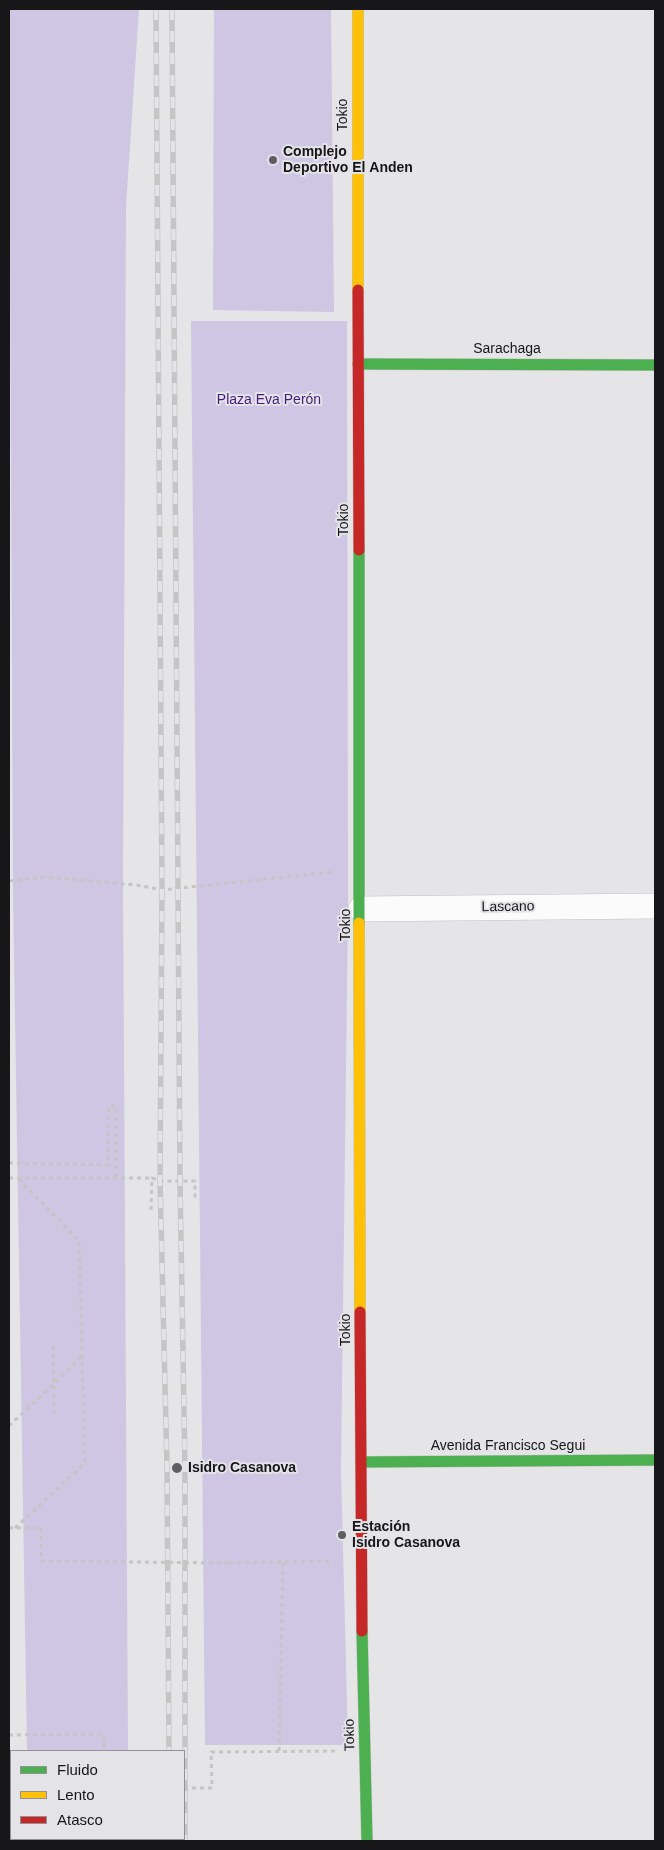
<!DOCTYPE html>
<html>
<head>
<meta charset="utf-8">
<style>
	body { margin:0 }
	#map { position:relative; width:664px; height:1850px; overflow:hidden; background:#e5e4e7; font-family:Arial,sans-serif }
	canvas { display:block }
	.frame { position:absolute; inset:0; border:10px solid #171618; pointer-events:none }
	.legend { position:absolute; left:10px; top:1750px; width:175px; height:90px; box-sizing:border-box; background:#e4e3e8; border:1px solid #929195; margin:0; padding:6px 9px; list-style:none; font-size:15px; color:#171618 }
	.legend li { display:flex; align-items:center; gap:10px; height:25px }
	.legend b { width:25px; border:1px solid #929195 }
</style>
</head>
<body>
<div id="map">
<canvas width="664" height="1850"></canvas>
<div class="frame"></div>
<ul class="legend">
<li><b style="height:6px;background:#4caf50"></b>Fluido</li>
<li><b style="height:6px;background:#ffc107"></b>Lento</li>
<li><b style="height:6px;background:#c62828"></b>Atasco</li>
</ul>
</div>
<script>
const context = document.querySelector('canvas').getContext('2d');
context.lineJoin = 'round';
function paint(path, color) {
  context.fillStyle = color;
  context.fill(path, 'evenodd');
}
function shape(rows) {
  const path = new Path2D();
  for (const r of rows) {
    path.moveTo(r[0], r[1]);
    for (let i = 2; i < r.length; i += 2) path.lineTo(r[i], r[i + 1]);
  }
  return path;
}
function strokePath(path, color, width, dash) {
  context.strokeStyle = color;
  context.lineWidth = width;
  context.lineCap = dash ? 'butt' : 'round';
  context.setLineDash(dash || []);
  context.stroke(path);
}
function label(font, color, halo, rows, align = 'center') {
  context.font = font + ' Arial,sans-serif';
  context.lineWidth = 4;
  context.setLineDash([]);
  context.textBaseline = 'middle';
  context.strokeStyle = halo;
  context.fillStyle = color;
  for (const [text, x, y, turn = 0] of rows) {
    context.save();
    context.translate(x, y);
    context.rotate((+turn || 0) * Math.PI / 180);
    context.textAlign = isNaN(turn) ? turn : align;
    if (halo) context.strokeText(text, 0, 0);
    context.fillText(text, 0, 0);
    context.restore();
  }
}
paint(shape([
	[9,9,139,9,126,206,123,888,128,1751,27,1751,13,893],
	[214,9,331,9,334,312,213,310],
	[191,321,347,321,348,905,341,1470,348,1745,205,1745],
	[29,1839,129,1839,129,1841,29,1841]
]), '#cec6e3');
const street = shape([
	[361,909,655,906]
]);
const fast = shape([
	[358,364,655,365],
	[359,550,359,923],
	[361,1462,655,1460],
	[362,1631,367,1841]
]);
const slow = shape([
	[358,9,358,290],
	[359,923,360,1312]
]);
const jam = shape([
	[358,290,359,550],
	[360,1312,362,1631]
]);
strokePath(street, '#c1c0c2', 26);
strokePath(fast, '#c1c0c2', 12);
strokePath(slow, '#c1c0c2', 12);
strokePath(jam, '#c1c0c2', 12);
strokePath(shape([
	[9,881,46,877,137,885,162,890,332,872],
	[9,1163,108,1165,109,1106,116,1106,116,1178],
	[9,1178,152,1178],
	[151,1210,152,1178,160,1181,195,1181,195,1201],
	[53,1346,54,1413],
	[9,1426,81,1358],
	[9,1528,41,1528,41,1561],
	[15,1528,85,1463,79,1241,18,1178],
	[229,1563,333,1561],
	[9,1735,104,1734,104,1751],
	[279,1751,283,1561],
	[184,1788,212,1788,211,1752,339,1751]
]), '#c5c5c6', 3, [4, 4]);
strokePath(street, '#fbfbfb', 25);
strokePath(fast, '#4caf50', 11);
strokePath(slow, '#ffc107', 11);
strokePath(jam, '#c62828', 11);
const rail = shape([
	[156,9,162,890,160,1181,167,1467,169,1751],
	[172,9,180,1181,185,1469,185,1841],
	[169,1839,169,1841]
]);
strokePath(rail, '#c6c5c6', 5.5);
strokePath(rail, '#e4e3e8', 4, [11]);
strokePath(shape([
	[41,1561,229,1563]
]), '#c5c5c6', 3, [4, 4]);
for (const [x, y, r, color] of [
	[273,160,5,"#5f5e60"],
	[177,1468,6,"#5f5e60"],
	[342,1535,5,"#5f5e60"]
]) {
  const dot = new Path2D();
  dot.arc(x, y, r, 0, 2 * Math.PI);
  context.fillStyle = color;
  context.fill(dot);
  strokePath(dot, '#e4e3e8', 2);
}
label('14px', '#171618', '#e4e3e8', [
	["Tokio",343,115,-90],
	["Sarachaga",507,349],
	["Tokio",344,520,-90],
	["Lascano",508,907,-1],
	["Tokio",346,925,-90],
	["Tokio",346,1330,-90],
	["Avenida Francisco Segui",508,1446],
	["Tokio",350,1735,-91]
]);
label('bold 14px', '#171618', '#e4e3e8', [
	["Complejo",283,152],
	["Deportivo El Anden",283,168],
	["Isidro Casanova",188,1468],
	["Estación",352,1527],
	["Isidro Casanova",352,1543]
], 'left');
label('14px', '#451c79', '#e4e3e8', [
	["Plaza Eva Perón",269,400]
]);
</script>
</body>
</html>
